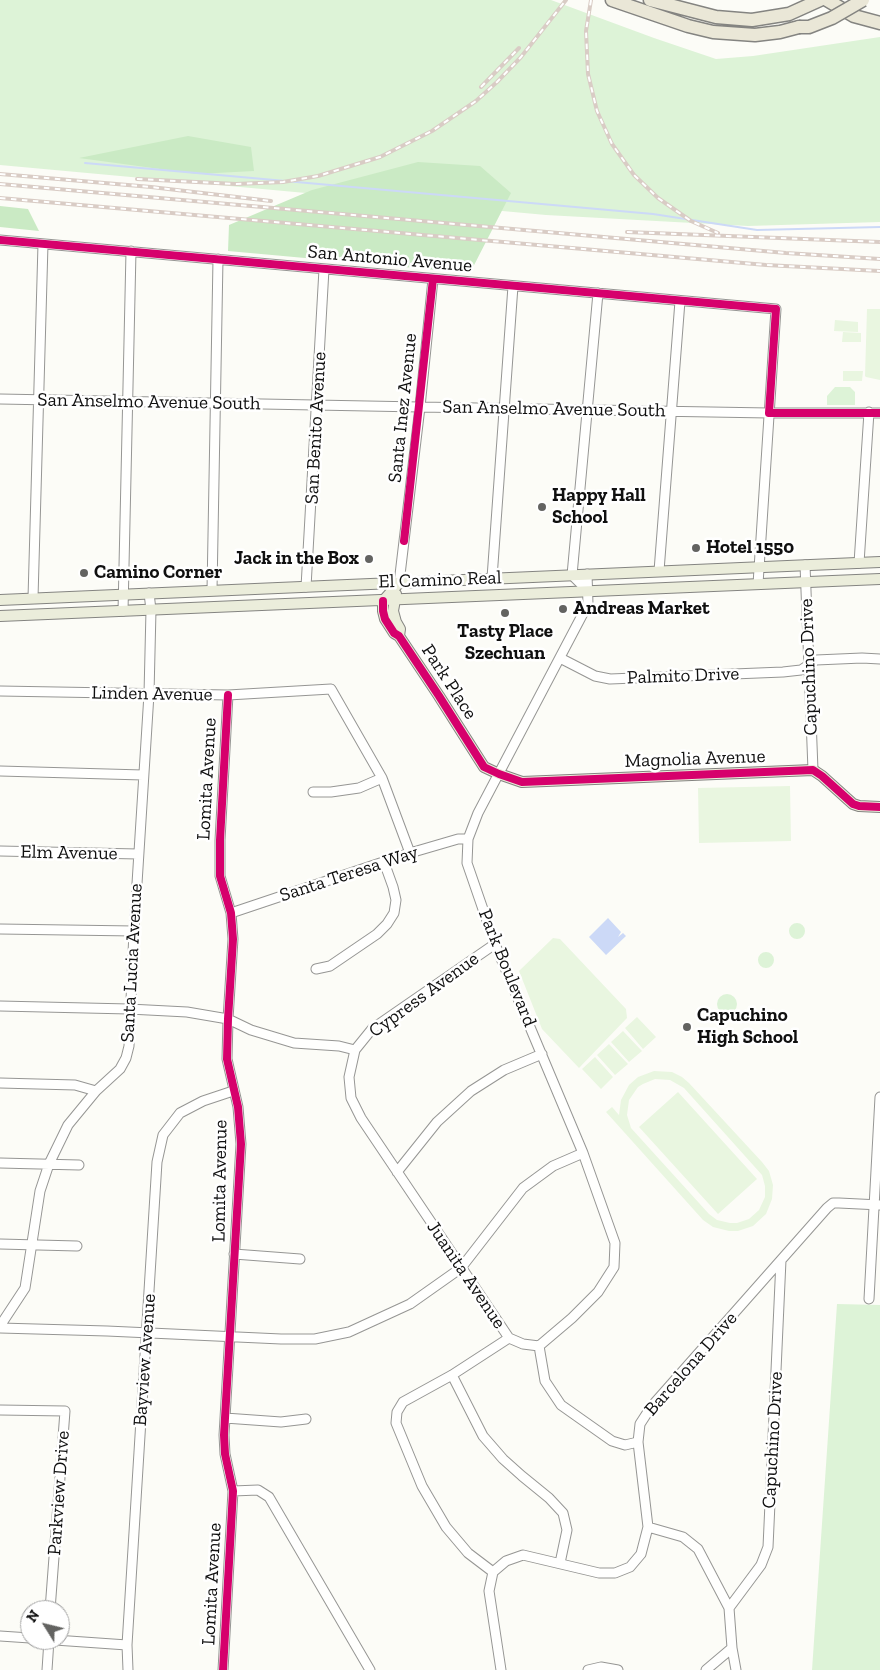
<!DOCTYPE html>
<html>
<head>
<meta charset="utf-8">
<style>
	body { margin:0 }
	#map { position:relative; width:880px; height:1670px; overflow:hidden; background:#fcfcf7; font-family:"Zilla Slab",serif }
	canvas { display:block }
	.north { position:absolute; left:20px; top:1600px; width:50px; height:50px; box-sizing:border-box; background:#fff; border:1px solid #9f9f9f; border-radius:50%; rotate:306deg; font-size:14px; font-weight:700; line-height:20px; text-align:center; color:#101010 }
	.north::after { content:''; display:block; margin:auto; width:18px; height:22px; background:#636361; clip-path:polygon(50% 0,100% 100%,50% 72%,0 100%) }
</style>
</head>
<body>
<div id="map">
<canvas width="880" height="1670"></canvas>
<div class="north">N</div>
</div>
<script>
const context = document.querySelector('canvas').getContext('2d');
context.lineJoin = 'round';
function paint(path, color) {
  context.fillStyle = color;
  context.fill(path, 'evenodd');
}
function shape(rows) {
  const path = new Path2D();
  for (const r of rows) {
    if (r.length === 3) {
      path.moveTo(r[0] + r[2], r[1]);
      path.arc(r[0], r[1], r[2], 0, 2 * Math.PI);
      continue;
    }
    path.moveTo(r[0], r[1]);
    for (let i = 2; i < r.length; i += 2) path.lineTo(r[i], r[i + 1]);
  }
  return path;
}
function strokePath(path, color, width, dash) {
  context.strokeStyle = color;
  context.lineWidth = width;
  context.lineCap = dash ? 'butt' : 'round';
  context.setLineDash(dash || []);
  context.stroke(path);
}
function label(font, color, halo, rows, align = 'center') {
  context.font = font + ' "Zilla Slab",serif';
  context.lineWidth = 5;
  context.setLineDash([]);
  context.textBaseline = 'middle';
  context.strokeStyle = halo;
  context.fillStyle = color;
  for (const [text, x, y, turn = 0] of rows) {
    context.save();
    context.translate(x, y);
    context.rotate((+turn || 0) * Math.PI / 180);
    context.textAlign = isNaN(turn) ? turn : align;
    if (halo) context.strokeText(text, 0, 0);
    context.fillText(text, 0, 0);
    context.restore();
  }
}
paint(shape([
	[0,0,551,0,654,38,716,59,753,56,880,37,880,222,748,226,546,215,0,165],
	[835,387,850,387,855,392,855,405,827,405,827,396],
	[797,931,8],
	[766,960,8],
	[727,1004,10],
	[837,1304,880,1305,880,1670,812,1670]
]), '#ddf3d7');
paint(shape([
	[188,136,251,147,254,171,197,174,79,158],
	[418,162,480,166,511,193,470,273,228,251,229,225,312,190],
	[0,206,28,209,39,231,0,227]
]), '#caeac4');
paint(shape([
	[867,309,880,309,880,380,866,377,865,376],
	[835,320,858,322,858,332,834,331],
	[843,332,861,333,861,342,842,342],
	[843,371,863,371,862,381,843,381],
	[790,786,791,841,699,843,698,788],
	[553,938,560,939,626,1009,627,1018,579,1068,542,1029,519,971],
	[637,1017,656,1037,643,1049,625,1028],
	[623,1031,642,1051,629,1062,611,1042],
	[609,1044,628,1064,615,1075,597,1055],
	[595,1057,613,1077,601,1089,582,1069],
	[654,1071,672,1072,682,1077,689,1083,762,1162,769,1171,773,1185,772,1199,766,1214,753,1226,738,1231,729,1231,713,1227,703,1220,606,1112,612,1107,619,1115,621,1100,629,1085,638,1077],
	[655,1079,670,1080,684,1088,762,1175,765,1186,765,1197,759,1210,749,1219,737,1223,730,1223,717,1220,709,1214,631,1128,627,1115,629,1100,638,1087,643,1084],
	[678,1092,757,1179,718,1214,639,1127]
]), '#e9f6e0');
paint(shape([
	[608,918,621,932,618,937,623,933,626,936,606,955,589,937]
]), '#ccd9f7');
strokePath(shape([
	[85,163,653,214,757,230,880,227]
]), '#ccd9f7', 2);
const minor = shape([
	[0,240,776,309,758,584],
	[0,399,420,407,769,413,880,413],
	[859,563,869,412],
	[805,565,813,770],
	[659,571,680,301],
	[492,578,513,286],
	[399,583,420,407,433,279],
	[306,587,324,269],
	[212,590,218,259],
	[588,591,572,575,598,293],
	[33,598,43,244],
	[123,611,131,251],
	[560,658,595,676,610,679,783,672,801,670,816,660,862,658,880,659],
	[0,691,228,695,331,689,382,778,410,853],
	[0,771,143,775],
	[313,792,331,792,359,788,382,778],
	[0,851,138,854],
	[231,913,410,853,458,839,468,839],
	[0,929,134,931],
	[316,969,330,966,377,934,387,924,394,913,396,900,393,887,384,862],
	[0,1006,129,1009,187,1012,228,1019,251,1030,294,1043,339,1046,355,1050,372,1029,495,944],
	[355,1050,349,1077,351,1098,361,1118,509,1338,523,1344,539,1346,545,1381,561,1405,612,1441,625,1445,638,1442],
	[0,1083,75,1085,96,1091],
	[0,1163,79,1165],
	[397,1172,437,1122,471,1091,504,1070,542,1054],
	[0,1244,77,1246],
	[234,1254,300,1259],
	[869,1299,880,1097],
	[0,1326,25,1288,40,1191,49,1164,68,1125,96,1091,120,1069,126,1058,129,1046,134,931,149,694,151,610,149,593],
	[0,1328,107,1331,281,1339,315,1339,349,1332,410,1304,461,1268,523,1188,553,1166,583,1153],
	[539,1346,572,1318,598,1292,614,1267,615,1243,583,1153,495,944,467,863,468,839,478,813,588,604,587,574],
	[452,1375,483,1436,503,1459,522,1476,549,1498,563,1513,567,1530,560,1563],
	[0,1410,65,1411,50,1610],
	[225,1418,281,1422,306,1419],
	[233,1491,258,1490,269,1497,370,1670],
	[648,1527,683,1537,698,1549,729,1608,732,1648,736,1670],
	[493,1572,468,1553,446,1527,422,1486,396,1423,397,1412,403,1402,452,1375,509,1338],
	[729,1608,761,1565,768,1547,781,1260],
	[0,1636,30,1638],
	[55,1640,127,1645],
	[47,1670,49,1640],
	[128,1670,127,1645,157,1162,163,1135,180,1113,203,1101,233,1091],
	[223,1670,233,1491,225,1454,224,1435,241,1144,238,1107,227,1059,228,1019,233,939,231,913,220,876,220,840,228,695],
	[501,1670,489,1591,493,1572,506,1561,523,1555,599,1573,615,1573,630,1567,641,1554,648,1527,638,1442,640,1424,651,1407,827,1208,833,1203,839,1203,880,1205],
	[588,1670,601,1667,618,1670],
	[706,1670,732,1648]
]);
const major = shape([
	[399,583,383,601,383,611,385,619,394,633,399,636,439,696,484,767,499,774,522,782,813,770,822,776,853,804,859,806,880,807],
	[396,594,393,611,396,622,400,629,399,636],
	[0,600,880,562],
	[0,616,880,579]
]);
const highway = shape([
	[612,0,688,26,713,32,755,35,780,32,799,27],
	[650,0,716,17,752,20,789,14,820,0],
	[827,0,854,16,880,23]
]);
strokePath(minor, '#969694', 11);
strokePath(major, '#848481', 12);
strokePath(highway, '#848481', 15);
strokePath(minor, '#fffffe', 9);
strokePath(major, '#ebeddb', 10);
strokePath(highway, '#eae7d7', 12);
const rail = shape([
	[591,0,586,31,588,74,597,111,612,144,634,175,658,198,691,221,718,233],
	[481,87,519,48],
	[0,174,151,187,271,201],
	[137,179,236,184,283,182,318,176,380,157,432,131,476,101,497,82,521,57,566,0],
	[0,184,786,253,880,259],
	[0,198,766,265,880,271],
	[627,232,880,242]
]);
strokePath(rail, '#d9ccc5', 4);
strokePath(rail, '#fff', 2, [5.5]);
const highwayBridge = shape([
	[799,27,809,27,832,18,863,0]
]);
strokePath(highwayBridge, '#848481', 15, []);
strokePath(highwayBridge, '#eae7d7', 12);
strokePath(shape([
	[0,240,776,309,769,413,880,413],
	[404,541,433,279],
	[383,601,383,611,385,619,394,633,399,636,439,696,484,767,499,774,522,782,813,770,822,776,853,804,859,806,880,807],
	[223,1670,233,1491,225,1454,224,1435,241,1144,238,1107,227,1059,228,1019,233,939,231,913,220,876,220,840,228,695]
]), '#d6006c', 8);
for (const [x, y, r, color] of [
	[542,507,5,"#636361"],
	[696,548,5,"#636361"],
	[369,559,5,"#636361"],
	[84,573,5,"#636361"],
	[563,609,5,"#636361"],
	[505,613,5,"#636361"],
	[687,1027,5,"#636361"]
]) {
  const dot = new Path2D();
  dot.arc(x, y, r, 0, 2 * Math.PI);
  context.fillStyle = color;
  context.fill(dot);
  strokePath(dot, '#fff', 2);
}
label('19px', '#101010', '#fff', [
	["San Antonio Avenue",390,259,5],
	["San Anselmo Avenue South",149,402,1],
	["Santa Inez Avenue",403,408,-84],
	["San Anselmo Avenue South",554,409,1],
	["San Benito Avenue",316,428,-87],
	["El Camino Real",440,580,-2],
	["Capuchino Drive",809,667,-92],
	["Palmito Drive",683,676,-2],
	["Park Place",449,682,57],
	["Linden Avenue",152,694,1],
	["Magnolia Avenue",695,759,-2],
	["Lomita Avenue",207,779,-87],
	["Elm Avenue",69,853,1],
	["Santa Teresa Way",349,874,-18],
	["Santa Lucia Avenue",132,963,-87],
	["Park Boulevard",507,968,68],
	["Cypress Avenue",424,995,-36],
	["Lomita Avenue",220,1181,-89],
	["Juanita Avenue",466,1275,56],
	["Bayview Avenue",145,1360,-86],
	["Barcelona Drive",691,1364,-49],
	["Capuchino Drive",773,1440,-87],
	["Parkview Drive",59,1493,-86],
	["Lomita Avenue",212,1584,-87]
]);
label('bold 19px', '#101010', '#fff', [
	["Happy Hall",552,496],
	["School",552,518],
	["Hotel 1550",706,548],
	["Jack in the Box",359,559,"right"],
	["Camino Corner",94,573],
	["Andreas Market",573,609],
	["Tasty Place",505,632,"center"],
	["Szechuan",505,654,"center"],
	["Capuchino",697,1016],
	["High School",697,1038]
], 'left');
</script>
</body>
</html>
